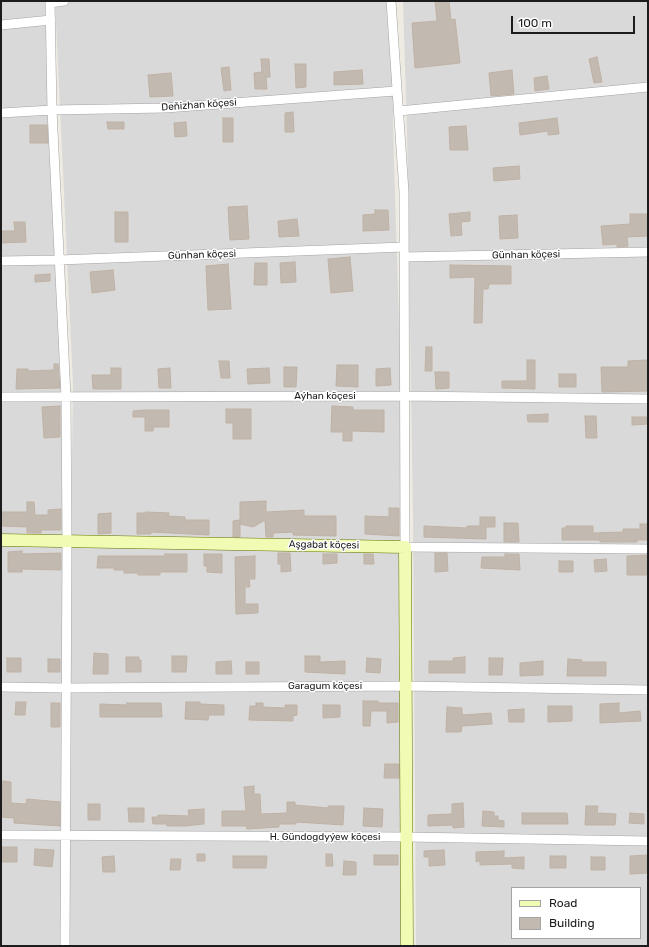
<!DOCTYPE html>
<html>
<head>
<meta charset="utf-8">
<style>
	body { margin:0 }
	#map { position:relative; width:649px; height:947px; overflow:hidden; background:#eeebe2; font-family:Rubik,sans-serif }
	canvas { display:block }
	.frame { position:absolute; inset:0; border:2px solid #1c1c1c; pointer-events:none }
	.legend { position:absolute; left:511px; top:887px; width:130px; height:52px; box-sizing:border-box; background:#fff; border:1px solid #a4a4a4; margin:0; padding:5px 7px; list-style:none; font-size:12px; color:#1c1c1c }
	.legend li { display:flex; align-items:center; gap:8px; height:20px }
	.legend b { width:20px; border:1px solid #a4a4a4 }
	.scale { position:absolute; left:511px; top:16px; width:124px; height:18px; box-sizing:border-box; border:2px solid #1c1c1c; border-top:0; padding-left:5px; font-size:12px; line-height:14px; white-space:nowrap; color:#1c1c1c; -webkit-text-stroke:3px #fff; paint-order:stroke }
</style>
</head>
<body>
<div id="map">
<canvas width="649" height="947"></canvas>
<div class="frame"></div>
<ul class="legend">
<li><b style="height:5px;background:#f2fbb3"></b>Road</li>
<li><b style="height:11px;background:#c2bab1"></b>Building</li>
</ul>
<div class="scale">100 m</div>
</div>
<script>
const context = document.querySelector('canvas').getContext('2d');
context.lineJoin = 'round';
function paint(path, color) {
  context.fillStyle = color;
  context.fill(path, 'evenodd');
}
function shape(rows) {
  const path = new Path2D();
  for (const r of rows) {
    path.moveTo(r[0], r[1]);
    for (let i = 2; i < r.length; i += 2) path.lineTo(r[i], r[i + 1]);
  }
  return path;
}
function strokePath(path, color, width, dash) {
  context.strokeStyle = color;
  context.lineWidth = width;
  context.lineCap = dash ? 'butt' : 'round';
  context.setLineDash(dash || []);
  context.stroke(path);
}
function label(font, color, halo, rows, align = 'center') {
  context.font = font + ' Rubik,sans-serif';
  context.lineWidth = 3;
  context.setLineDash([]);
  context.textBaseline = 'middle';
  context.strokeStyle = halo;
  context.fillStyle = color;
  for (const [text, x, y, turn = 0] of rows) {
    context.save();
    context.translate(x, y);
    context.rotate((+turn || 0) * Math.PI / 180);
    context.textAlign = isNaN(turn) ? turn : align;
    if (halo) context.strokeText(text, 0, 0);
    context.fillText(text, 0, 0);
    context.restore();
  }
}
paint(shape([
	[1,1,46,1,57,237,66,538,1,538],
	[55,1,387,1,387,19,392,50,394,83,393,128,401,389,403,542,79,537,71,535,73,385],
	[403,1,648,1,648,946,416,946,413,519,407,129],
	[512,888,640,888,640,938,512,938],
	[1,545,400,551,405,946,1,946]
]), '#dad9d9');
const building = shape([
	[435,1,449,1,451,20,455,19,460,63,415,68,412,23,437,21,435,1],
	[597,57,602,82,594,83,589,59,597,57],
	[261,59,269,59,270,77,266,77,267,89,255,89,254,73,262,72,261,59],
	[295,64,306,64,306,87,296,88,295,64],
	[229,67,231,90,224,91,221,68,229,67],
	[362,70,363,84,334,85,334,72,362,70],
	[512,70,514,94,491,96,489,73,512,70],
	[171,73,173,96,150,97,148,75,171,73],
	[547,76,549,89,535,91,534,78,547,76],
	[293,112,294,132,285,132,285,113,293,112],
	[223,118,233,118,233,142,223,142,223,118],
	[557,118,559,134,548,135,548,131,520,135,519,123,557,118],
	[107,122,124,122,124,129,108,129,107,122],
	[186,122,187,136,175,137,174,123,186,122],
	[30,125,47,125,48,143,30,143,30,125],
	[466,126,468,150,450,150,449,127,466,126],
	[519,166,520,179,494,181,493,168,519,166],
	[247,206,249,239,230,240,228,207,247,206],
	[375,210,388,210,389,230,363,231,363,215,375,214,375,210],
	[115,212,128,212,128,242,115,242,115,212],
	[470,212,470,221,461,222,462,235,451,236,449,214,470,212],
	[630,214,648,214,648,236,627,237,628,246,617,247,617,244,603,245,601,226,630,224,630,214],
	[517,215,518,238,500,239,499,216,517,215],
	[297,219,299,236,279,237,278,221,297,219],
	[14,222,25,222,26,242,1,243,1,231,15,231,14,222],
	[350,257,353,291,331,293,328,259,350,257],
	[295,262,296,282,281,283,280,263,295,262],
	[255,263,267,263,267,285,254,285,255,263],
	[228,264,231,309,208,310,206,266,228,264],
	[450,265,511,266,511,284,489,284,488,289,483,289,482,323,474,323,475,277,450,278,450,265],
	[113,270,115,290,92,293,90,272,113,270],
	[50,274,50,281,35,282,35,275,50,274],
	[426,347,432,347,432,371,425,371,426,347],
	[527,360,535,360,535,389,502,388,502,381,527,381,527,360],
	[648,360,648,391,602,392,601,367,628,367,628,361,648,360],
	[219,361,229,361,230,378,221,378,219,361],
	[54,364,58,364,60,388,16,389,17,369,28,369,28,371,54,370,54,364],
	[337,365,358,365,358,387,336,386,337,365],
	[284,367,297,367,296,387,284,387,284,367],
	[111,368,121,368,121,389,93,389,92,375,111,375,111,368],
	[170,368,171,388,159,388,158,369,170,368],
	[269,368,270,383,248,384,247,369,269,368],
	[390,368,391,385,376,386,376,369,390,368],
	[435,372,449,372,449,388,436,389,435,372],
	[559,374,576,374,576,387,559,387,559,374],
	[60,406,60,437,44,438,42,407,60,406],
	[332,406,353,407,353,410,384,410,384,432,352,431,352,441,343,441,343,432,331,432,332,406],
	[226,409,251,409,251,439,233,439,233,423,226,423,226,409],
	[145,410,169,410,169,427,154,427,153,431,145,431,145,417,133,417,133,411,145,410],
	[548,414,548,422,528,422,527,415,548,414],
	[585,416,596,416,597,438,586,438,585,416],
	[632,417,647,417,648,424,632,425,632,417],
	[266,501,266,512,304,510,304,516,336,516,336,536,293,535,293,532,273,533,273,537,266,537,265,520,253,527,240,524,240,502,266,501],
	[27,502,34,502,35,515,48,515,48,510,61,509,61,530,41,530,41,533,27,533,27,527,1,526,1,512,27,512,27,502],
	[389,508,399,508,399,536,365,534,365,516,389,517,389,508],
	[146,512,169,513,168,516,185,517,185,520,209,520,209,535,151,532,151,534,137,534,137,513,146,513,146,512],
	[111,513,111,533,98,534,98,514,111,513],
	[480,517,495,517,495,527,486,527,486,539,424,537,424,526,467,528,467,526,480,526,480,517],
	[240,520,240,537,233,537,233,521,240,520],
	[504,523,518,523,519,542,504,542,504,523],
	[640,524,648,524,648,540,637,540,637,542,600,542,600,540,562,540,562,528,566,528,566,526,593,526,593,533,623,532,623,529,640,529,640,524],
	[22,551,22,554,61,553,61,570,22,569,22,572,8,572,8,552,22,551],
	[278,553,290,553,291,571,281,572,281,564,278,564,278,553],
	[435,553,447,553,448,571,435,572,435,553],
	[165,554,187,554,187,572,160,572,160,575,138,575,138,573,124,573,124,570,114,570,114,568,97,568,98,556,165,556,165,554],
	[204,554,222,554,222,573,207,572,207,566,204,566,204,554],
	[323,554,337,554,337,563,323,564,323,554],
	[364,554,373,554,374,564,364,564,364,554],
	[505,554,519,554,520,570,481,568,482,557,505,557,505,554],
	[648,555,648,575,627,575,627,556,648,555],
	[255,556,255,579,249,579,250,587,245,587,245,604,258,604,258,613,236,614,235,557,255,556],
	[606,559,607,571,595,572,594,560,606,559],
	[559,561,573,561,573,572,559,572,559,561],
	[94,653,108,654,108,674,93,674,94,653],
	[172,656,187,656,186,672,172,672,172,656],
	[305,656,320,656,320,662,345,661,345,674,305,672,305,656],
	[126,657,139,657,139,660,141,660,141,672,126,672,126,657],
	[465,657,465,673,429,673,429,661,453,661,453,658,465,657],
	[7,658,21,658,21,672,7,672,7,658],
	[367,658,381,659,380,673,366,672,367,658],
	[489,658,503,658,502,675,489,675,489,658],
	[48,659,60,659,60,672,48,672,48,659],
	[568,659,582,660,581,662,606,662,606,676,567,676,568,659],
	[231,661,232,674,216,674,216,662,231,661],
	[543,661,543,675,520,676,520,663,543,661],
	[246,662,259,662,259,674,246,674,246,662],
	[363,701,378,701,378,703,398,703,398,722,387,723,387,711,371,711,370,726,363,726,363,701],
	[16,702,26,702,25,715,15,715,16,702],
	[186,702,200,702,200,704,224,705,224,715,209,715,208,720,185,719,186,702],
	[51,703,60,703,60,727,51,727,51,703],
	[127,703,161,703,162,717,100,717,100,704,126,705,127,703],
	[256,703,263,703,263,707,285,708,285,705,297,705,297,715,293,716,293,721,249,720,250,706,256,706,256,703],
	[619,703,619,713,640,711,641,721,600,723,600,704,619,703],
	[323,705,340,705,340,717,323,718,323,705],
	[548,706,572,706,572,721,548,722,548,706],
	[447,707,462,708,462,715,491,713,492,724,462,726,461,732,446,732,447,707],
	[524,709,524,722,509,722,508,710,524,709],
	[385,764,399,764,399,778,384,778,385,764],
	[3,781,11,782,11,803,26,804,27,799,60,802,60,826,14,823,14,818,1,817,3,781],
	[254,786,254,794,260,794,261,814,287,813,287,802,295,802,295,805,328,808,328,806,344,806,343,825,296,822,296,824,279,824,279,827,247,829,246,826,222,826,222,811,246,811,244,787,254,786],
	[463,803,464,827,453,828,453,825,428,826,428,815,452,814,452,804,463,803],
	[88,804,100,804,100,820,88,820,88,804],
	[586,806,598,806,597,813,616,814,615,825,585,825,586,806],
	[128,808,144,808,144,822,129,822,128,808],
	[364,808,383,809,382,827,363,826,364,808],
	[204,809,204,824,185,826,167,826,167,824,153,824,152,817,158,817,158,815,189,816,188,810,204,809],
	[483,811,494,812,494,816,498,816,498,820,504,821,504,827,482,826,483,811],
	[522,813,567,813,568,824,522,824,522,813],
	[630,813,644,814,644,824,629,823,630,813],
	[1,847,17,847,17,862,1,862,1,847],
	[35,849,54,850,52,867,34,865,35,849],
	[444,850,445,865,429,866,429,857,424,857,424,851,444,850],
	[504,851,504,858,524,857,524,869,512,868,512,864,480,865,480,861,476,862,476,852,504,851],
	[197,854,205,854,205,861,197,861,197,854],
	[326,854,332,854,333,866,326,866,326,854],
	[374,855,398,855,398,865,374,865,374,855],
	[648,855,648,873,630,874,630,856,648,855],
	[114,856,115,872,103,872,102,857,114,856],
	[233,856,267,856,266,868,233,868,233,856],
	[550,856,566,856,566,868,550,868,550,856],
	[591,857,605,857,605,870,591,870,591,857],
	[171,859,181,859,180,870,170,870,171,859],
	[344,861,356,862,356,875,343,875,344,861]
]);
paint(building, '#c2bab1');
strokePath(building, '#c0b2a4', 1);
const street = shape([
	[50,1,52,110,66,397,67,541,65,946],
	[391,1,404,192,405,547,648,549],
	[50,3,64,1],
	[1,25,51,20],
	[399,111,648,87],
	[1,113,52,110,165,108,396,91],
	[404,257,648,252],
	[1,261,59,260,404,247],
	[1,397,404,396,648,399],
	[1,687,66,688,405,686,648,690],
	[1,835,406,837,648,841]
]);
const secondary = shape([
	[1,540,405,547,407,946]
]);
strokePath(street, '#a3a3a3', 10);
strokePath(secondary, '#607402', 13);
strokePath(street, '#fff', 9);
strokePath(secondary, '#f2fbb3', 12);
label('10px', '#1c1c1c', '#fff', [
	["Deňizhan köçesi",199,105,-4],
	["Günhan köçesi",202,255,-2],
	["Günhan köçesi",526,255,-1],
	["Aýhan köçesi",325,396],
	["Aşgabat köçesi",324,545,1],
	["Garagum köçesi",325,686],
	["H. Gündogdyýew köçesi",325,837]
]);
</script>
</body>
</html>
